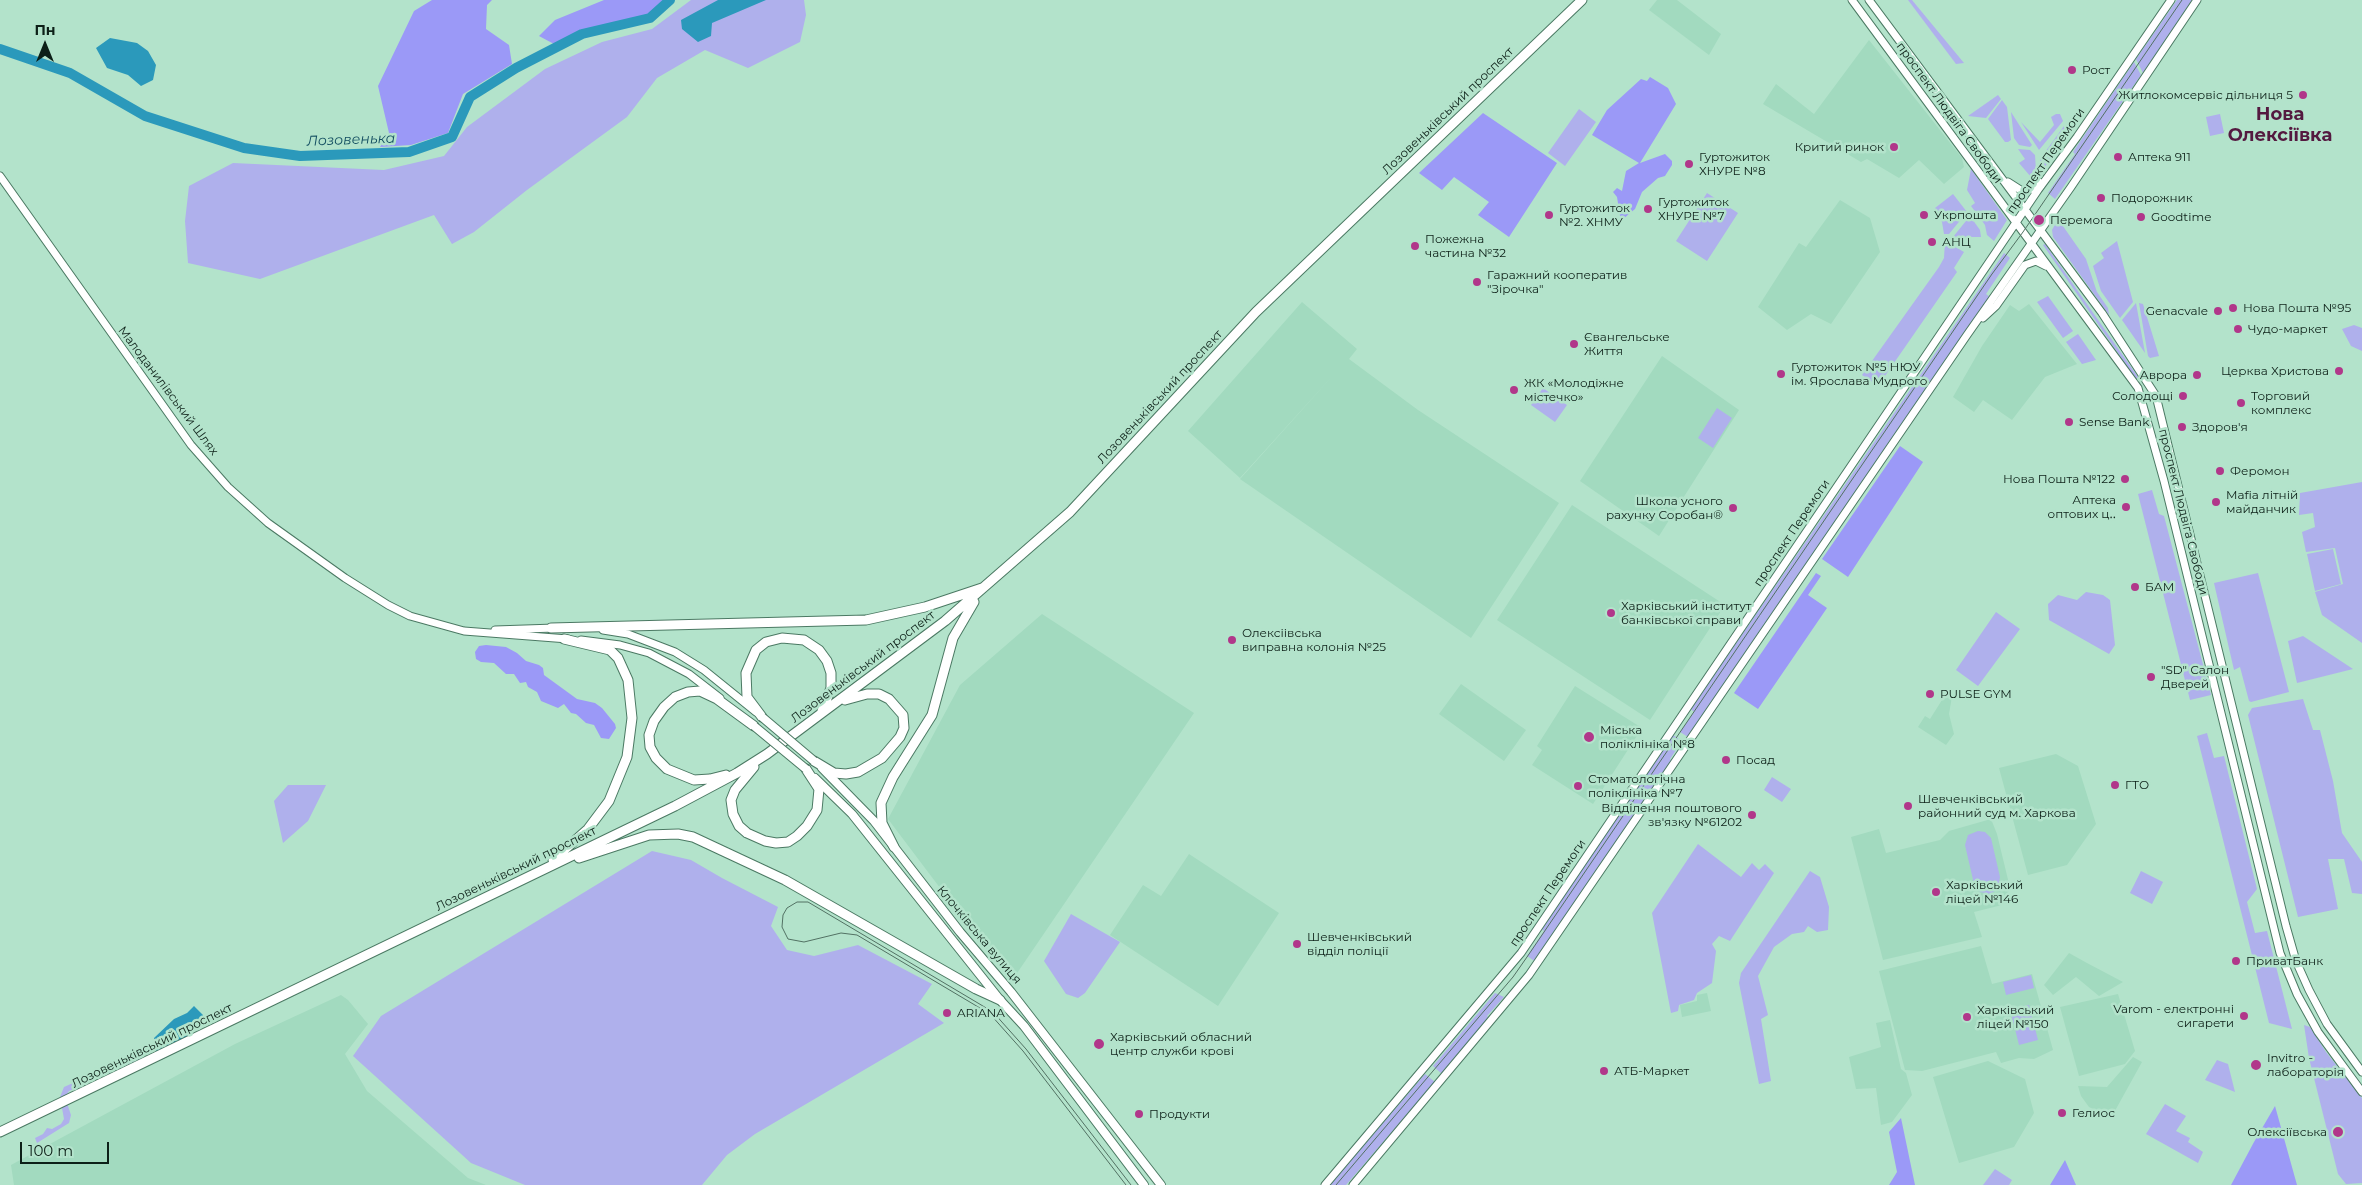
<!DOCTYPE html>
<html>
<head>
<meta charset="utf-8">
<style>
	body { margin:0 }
	#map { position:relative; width:2362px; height:1185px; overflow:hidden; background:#b3e3cb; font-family:Montserrat,sans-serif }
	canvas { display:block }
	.north { position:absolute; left:20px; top:20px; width:50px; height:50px; -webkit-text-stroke:4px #b3e3cb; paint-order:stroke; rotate:0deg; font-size:14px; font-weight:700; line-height:20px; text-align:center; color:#0d2018 }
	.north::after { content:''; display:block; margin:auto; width:18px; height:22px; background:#0d2018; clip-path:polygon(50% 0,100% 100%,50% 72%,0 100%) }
	.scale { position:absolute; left:20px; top:1142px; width:89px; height:22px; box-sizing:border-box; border:2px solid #0d2018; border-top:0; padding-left:6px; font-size:15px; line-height:18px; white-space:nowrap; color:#0d2018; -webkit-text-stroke:4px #b3e3cb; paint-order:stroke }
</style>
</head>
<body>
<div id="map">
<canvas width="2362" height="1185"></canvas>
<div class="north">Пн</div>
<div class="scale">100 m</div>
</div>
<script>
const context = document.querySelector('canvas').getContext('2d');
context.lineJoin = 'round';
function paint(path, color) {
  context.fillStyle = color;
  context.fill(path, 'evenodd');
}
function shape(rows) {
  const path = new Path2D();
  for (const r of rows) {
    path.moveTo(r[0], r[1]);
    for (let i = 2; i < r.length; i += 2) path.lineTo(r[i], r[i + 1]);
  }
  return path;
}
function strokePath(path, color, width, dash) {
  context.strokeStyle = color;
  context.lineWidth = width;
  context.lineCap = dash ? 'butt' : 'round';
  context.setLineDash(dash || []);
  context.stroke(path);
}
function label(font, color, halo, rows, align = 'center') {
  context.font = font + ' Montserrat,sans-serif';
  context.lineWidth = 5;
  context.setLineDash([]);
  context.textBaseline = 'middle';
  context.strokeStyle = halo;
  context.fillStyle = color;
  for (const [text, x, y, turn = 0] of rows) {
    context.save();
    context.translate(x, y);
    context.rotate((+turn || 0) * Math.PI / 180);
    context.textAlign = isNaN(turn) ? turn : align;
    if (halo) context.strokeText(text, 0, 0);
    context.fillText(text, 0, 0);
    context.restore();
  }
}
paint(shape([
	[1657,0,1677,0,1721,34,1709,55,1649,10],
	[1869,40,1962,158,1964,167,1944,184,1919,160,1899,178,1867,159,1861,162,1763,104,1776,84,1814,114],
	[1840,200,1870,218,1880,252,1831,324,1811,314,1787,330,1758,307,1799,243,1806,247],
	[1302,302,1357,349,1349,359,1418,410,1559,503,1471,638,1240,479,1336,372,1240,478,1188,431],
	[2029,304,2077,364,2045,377,2012,420,1983,400,1974,412,1953,397,1982,346,2010,305,2019,311],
	[1662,356,1739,410,1659,536,1580,481],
	[1572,505,1725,605,1650,720,1497,620],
	[1042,614,1194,713,1011,982,888,819,960,685],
	[1461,684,1526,730,1504,761,1439,714],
	[1575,686,1642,728,1593,804,1532,765,1542,750,1537,746],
	[1947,692,1952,696,1949,714,1954,734,1946,745,1918,727,1925,716,1930,719],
	[2056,754,2078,766,2096,824,2067,865,2028,875,1999,768],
	[1991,819,1997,834,2010,888,2002,905,1974,912,1982,937,1883,960,1851,837,1879,829,1886,853,1940,840,1949,831],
	[1189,854,1279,913,1218,1006,1110,935,1143,885,1161,896],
	[1981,946,1992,984,2032,974,2053,1050,2034,1059,2019,1058,2001,1063,1996,1052,1922,1071,1905,1070,1879,971],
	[2069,953,2087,963,2123,982,2099,996,2076,977,2053,995,2044,985],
	[1707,993,1711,1011,1682,1017,1680,1005,1697,1001,1697,995],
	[2118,994,2135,1051,2125,1064,2079,1076,2060,1007],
	[341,995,348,1000,368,1024,345,1054,367,1091,468,1178,486,1185,14,1185,11,1165,235,1044],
	[1890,1020,1901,1069,1906,1073,1912,1095,1892,1122,1881,1125,1876,1088,1856,1089,1849,1057,1881,1047,1876,1023],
	[2133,1057,2142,1062,2111,1118,2089,1107,2081,1096,2078,1086,2107,1087],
	[1988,1061,2025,1079,2034,1113,2014,1147,1959,1163,1933,1077]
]), '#a2dabf');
paint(shape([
	[691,0,804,0,806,15,800,42,748,68,705,50,657,78,627,117,527,190,474,232,452,244,434,215,260,279,188,263,185,221,189,186,233,163,384,170,444,156,467,127,545,69,602,42,652,29],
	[1908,0,1912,0,1964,63,1956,64],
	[2177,0,2192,0,2143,73,2136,59],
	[2134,62,2141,75,2055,199,2048,193,2075,154,2073,152],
	[1998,95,2001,99,1986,118,1968,116],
	[2002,100,2007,107,2011,140,2008,142,2005,142,1988,119],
	[1579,109,1596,122,1565,166,1548,153],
	[2011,112,2032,145,2030,147,2019,145,2014,138],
	[2056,114,2060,114,2063,121,2039,150,2021,122,2040,142,2054,125,2051,117],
	[2220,114,2224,133,2210,136,2206,117],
	[2064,126,2067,135,2040,174,2040,159],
	[2018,149,2030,150,2035,155,2036,171,2031,177,2019,163,2025,159],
	[1971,169,2007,220,1994,241,1987,235,1985,225,1971,206,1975,203,1967,190],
	[1707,193,1738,213,1707,261,1676,241],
	[1953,194,1967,212,1949,234,1944,234,1942,222,1935,208],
	[1970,216,1980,230,1981,237,1953,237],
	[2058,219,2086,259,2097,292,2108,308,2109,315,2053,237,2052,230],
	[1945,241,1964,252,1954,268,1957,272,1878,386,1862,375,1939,267,1944,258],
	[2117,241,2133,302,2120,318,2101,291,2093,266,2104,258,2101,253],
	[2045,244,2138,377,2136,379,2043,245],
	[2004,253,2010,258,1986,294,1990,297,1688,737,1680,732,1694,712,1691,709],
	[2048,296,2073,331,2063,338,2037,302],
	[2136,303,2145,353,2122,320],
	[2139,303,2143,304,2159,356,2150,358,2148,356],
	[2354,325,2362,328,2362,351,2351,346,2342,329],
	[2078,334,2096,360,2082,364,2066,342],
	[1543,388,1567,405,1555,422,1531,405],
	[1717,408,1732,418,1713,448,1698,438],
	[2362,482,2362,643,2322,615,2315,592,2343,584,2335,548,2306,552,2302,532,2315,527,2313,513,2299,515,2300,493],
	[2152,490,2159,514,2164,516,2211,695,2190,700,2138,494],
	[2333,549,2341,584,2315,591,2307,554],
	[2258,573,2289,692,2251,702,2249,701,2240,667,2234,670,2214,583],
	[2086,592,2103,595,2110,600,2115,645,2109,654,2049,620,2048,604,2058,595,2077,600],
	[1996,612,2020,629,1978,686,1956,670],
	[2303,636,2353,669,2297,683,2288,641],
	[2303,699,2313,730,2320,730,2333,781,2342,833,2362,862,2362,894,2352,893,2344,859,2328,859,2338,909,2298,917,2248,715,2252,708],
	[2207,733,2214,758,2224,756,2257,889,2247,902,2255,933,2267,931,2292,1029,2269,1023,2197,736],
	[1673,735,1682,741,1670,759,1672,761,1536,962,1527,956,1544,931,1542,929],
	[1772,777,1791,789,1782,802,1764,790],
	[288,785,326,785,308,821,283,843,274,801],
	[1978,831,1985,832,1991,838,2000,877,1998,889,1990,894,1980,892,1974,884,1965,845,1968,835],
	[1698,844,1741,877,1752,863,1759,870,1765,864,1774,873,1730,941,1719,936,1712,944,1716,951,1712,983,1697,993,1694,1000,1679,1005,1678,1011,1671,1013,1652,913],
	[652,851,691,860,722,878,778,907,771,926,787,950,814,956,858,945,932,984,918,1004,944,1023,755,1134,727,1155,702,1185,525,1185,471,1163,353,1056,381,1016],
	[1810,871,1820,877,1829,907,1828,930,1817,932,1808,926,1804,932,1792,934,1774,947,1758,976,1768,1015,1761,1019,1771,1081,1759,1084,1739,983,1741,973],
	[2141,871,2163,882,2152,904,2130,893],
	[1071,914,1120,942,1085,993,1078,998,1066,994,1044,961],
	[2031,975,2034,988,2006,995,2003,982],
	[1495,993,1504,997,1487,1016,1490,1019,1442,1074,1433,1066],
	[2029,1005,2038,1040,2019,1045,2010,1009],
	[2304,1025,2310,1027,2326,1052,2362,1098,2362,1183,2346,1184,2338,1174,2309,1058],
	[141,1051,144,1055,142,1058,69,1091,65,1097,71,1115,69,1123,37,1143,35,1138,43,1134,47,1128,52,1129,61,1124,64,1119,60,1097,64,1087,91,1075,95,1070,119,1063,125,1056],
	[2217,1060,2228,1064,2235,1092,2205,1080],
	[1425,1074,1435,1082,1346,1185,1330,1185],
	[2165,1104,2186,1116,2176,1131,2190,1138,2188,1142,2203,1152,2198,1163,2146,1134],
	[1995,1169,2012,1180,2009,1185,1983,1185]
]), '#afb0ec');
paint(shape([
	[432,0,492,0,487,5,486,29,509,45,512,64,463,94,448,133,411,145,380,147,389,133,378,86,414,11],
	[604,0,670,0,650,18,582,34,554,44,539,36,555,20],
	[1650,77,1668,88,1676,104,1640,163,1665,154,1672,161,1672,165,1665,176,1658,178,1642,192,1635,209,1623,219,1620,216,1617,197,1613,192,1617,188,1622,191,1626,171,1639,163,1592,135,1607,110,1641,79,1647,81],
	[1483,113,1557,163,1509,237,1478,215,1489,202,1454,177,1442,190,1419,173],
	[1900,446,1923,462,1848,577,1822,559],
	[1816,573,1821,576,1808,595,1827,608,1758,709,1734,693],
	[486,645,506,647,517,653,526,661,539,665,543,668,544,675,577,699,595,703,602,708,615,724,616,728,609,739,601,738,594,725,586,723,576,714,571,713,564,704,558,708,541,701,537,692,528,687,526,682,520,683,514,674,506,674,494,663,481,662,476,659,475,652,479,646],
	[2275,1106,2297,1185,2231,1185,2254,1142],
	[1901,1118,1915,1185,1889,1185,1897,1172,1889,1132],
	[2065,1160,2076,1185,2050,1185]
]), '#9b99f7');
paint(shape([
	[718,0,766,0,712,23,711,36,698,42,682,29,681,20],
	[110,38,137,43,148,51,156,65,153,80,141,86,128,75,107,68,96,48],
	[194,1006,203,1015,204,1022,201,1025,196,1025,183,1049,161,1060,156,1051,154,1038,174,1019,187,1013]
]), '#2b99bb');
strokePath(shape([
	[0,49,70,73,145,116,244,148,300,156,409,152,452,137,470,97,516,68,582,34,650,18,670,0]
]), '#2b99bb', 10);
const secondary = shape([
	[1852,0,2138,388,2164,481,2280,953,2297,994,2318,1032,2362,1092],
	[1869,0,2102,313,2156,396,2286,926,2296,961,2309,990,2327,1024,2362,1072],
	[0,176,191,445,228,487,268,523,345,578,388,605,410,616,464,631,568,639],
	[2008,182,2022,191,2032,189,2039,182],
	[1983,318,1996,306,2025,265,2036,261,2046,266],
	[495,630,555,628],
	[603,630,628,634,675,652,704,670,756,712],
	[581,640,620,645,649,653,689,674,720,698],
	[1325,1185,1521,953,2038,190,2077,137,2171,0],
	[1353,1185,1529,975,1967,335,2071,187,2197,0]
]);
const primary = shape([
	[822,768,874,821,960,932,1011,992,1161,1185],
	[815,778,852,814,1000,1000,1024,1026,1144,1185]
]);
const highway = shape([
	[551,628,866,620,925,607,982,588],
	[762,717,747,697,746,673,756,650,766,642,782,638,804,640,819,650,827,661,831,673,831,688,822,711],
	[814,761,834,773,846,774,858,772,882,758,900,737,904,728,903,715,889,699,879,694,867,694,845,700],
	[754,767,735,790,731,800,733,814,739,826,747,833,765,841,776,843,788,842,797,836,807,826,817,810,819,789,806,769],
	[726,775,710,779,694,780,667,769,656,758,650,747,649,735,654,721,664,707,675,697,688,692,700,691,717,699,754,726],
	[894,847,882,823,881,803,893,777,932,715,953,638,974,602],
	[579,858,649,835,678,834,693,837,785,880,976,989,1000,1000],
	[553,860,588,829,609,801,627,757,632,718,628,680,618,658,610,650,564,639],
	[0,1132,675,806,737,773,767,754,945,621,1070,512,1256,312,1582,0]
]);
strokePath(secondary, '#4b7963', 9);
strokePath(primary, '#4b7963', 10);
strokePath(highway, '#4b7963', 11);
strokePath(secondary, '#fff', 7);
strokePath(primary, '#fff', 8);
strokePath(highway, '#fff', 9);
strokePath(shape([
	[1126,1185,1023,1051,990,1014,857,935,841,933,804,942,788,939,782,927,783,915,787,908,797,902,808,902,993,1012,1026,1049,1131,1185],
	[1336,1185,1513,977,1527,957,1992,274,2023,232,2182,0]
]), '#527163', 1);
const primaryBridge = shape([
	[762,717,814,761],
	[754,726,806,769]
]);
strokePath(primaryBridge, '#4b7963', 10, []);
strokePath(primaryBridge, '#fff', 8);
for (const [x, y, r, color] of [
	[2072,70,5,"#b1378a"],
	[2303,95,5,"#b1378a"],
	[1894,147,5,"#b1378a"],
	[2118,157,5,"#b1378a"],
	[1689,164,5,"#b1378a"],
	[2101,198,5,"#b1378a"],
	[1648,209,5,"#b1378a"],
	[1549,215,5,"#b1378a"],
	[1924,215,5,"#b1378a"],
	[2141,217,5,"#b1378a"],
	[2039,220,6,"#b1378a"],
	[1932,242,5,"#b1378a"],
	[1415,246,5,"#b1378a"],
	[1477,282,5,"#b1378a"],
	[2233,308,5,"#b1378a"],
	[2218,311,5,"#b1378a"],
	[2238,329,5,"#b1378a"],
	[1574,344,5,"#b1378a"],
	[2339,371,5,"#b1378a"],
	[1781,374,5,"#b1378a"],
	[2197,375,5,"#b1378a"],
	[1514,390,5,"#b1378a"],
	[2183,396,5,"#b1378a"],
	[2241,403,5,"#b1378a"],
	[2069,422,5,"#b1378a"],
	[2182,427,5,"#b1378a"],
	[2220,471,5,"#b1378a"],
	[2125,479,5,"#b1378a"],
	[2216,502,5,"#b1378a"],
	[2126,507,5,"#b1378a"],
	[1733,508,5,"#b1378a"],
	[2135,587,5,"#b1378a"],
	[1611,613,5,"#b1378a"],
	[1232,640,5,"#b1378a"],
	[2151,677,5,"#b1378a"],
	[1930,694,5,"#b1378a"],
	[1589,737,6,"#b1378a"],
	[1726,760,5,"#b1378a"],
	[2115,785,5,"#b1378a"],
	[1578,786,5,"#b1378a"],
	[1908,806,5,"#b1378a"],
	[1752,815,5,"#b1378a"],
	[1936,892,5,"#b1378a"],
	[1297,944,5,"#b1378a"],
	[2236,961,5,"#b1378a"],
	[947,1013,5,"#b1378a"],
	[2244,1016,5,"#b1378a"],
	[1967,1017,5,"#b1378a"],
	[1099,1044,6,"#b1378a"],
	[2256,1065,6,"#b1378a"],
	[1604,1071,5,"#b1378a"],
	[2062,1113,5,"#b1378a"],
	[1139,1114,5,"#b1378a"],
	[2338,1132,6,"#b1378a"]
]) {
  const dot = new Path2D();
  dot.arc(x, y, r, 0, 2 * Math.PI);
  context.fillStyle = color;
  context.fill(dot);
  strokePath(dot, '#b3e3cb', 2);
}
label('12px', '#0d2018', '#b3e3cb', [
	["Рост",2082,70],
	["Житлокомсервіс дільниця 5",2293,95,"right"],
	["Критий ринок",1884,147,"right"],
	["Гуртожиток",1699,157],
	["ХНУРЕ №8",1699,171],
	["Аптека 911",2128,157],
	["Подорожник",2111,198],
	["Гуртожиток",1658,202],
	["ХНУРЕ №7",1658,216],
	["Гуртожиток",1559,208],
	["№2. ХНМУ",1559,222],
	["Укрпошта",1934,215],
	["Goodtime",2151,217],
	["Перемога",2050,220],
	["Пожежна",1425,239],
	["частина №32",1425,253],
	["АНЦ",1942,242],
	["Гаражний кооператив",1487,275],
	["\"Зірочка\"",1487,289],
	["Нова Пошта №95",2243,308],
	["Genacvale",2208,311,"right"],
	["Чудо-маркет",2248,329],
	["Євангельське",1584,337],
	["Життя",1584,351],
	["Гуртожиток №5 НЮУ",1791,367],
	["ім. Ярослава Мудрого",1791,381],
	["Церква Христова",2329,371,"right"],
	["Аврора",2187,375,"right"],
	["ЖК «Молодіжне",1524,383],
	["містечко»",1524,397],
	["Солодощі",2173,396,"right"],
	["Торговий",2251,396],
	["комплекс",2251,410],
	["Sense Bank",2079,422],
	["Здоров'я",2192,427],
	["Феромон",2230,471],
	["Нова Пошта №122",2115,479,"right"],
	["Mafia літній",2226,495],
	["майданчик",2226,509],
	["Аптека",2116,500,"right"],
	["оптових ц‥",2116,514,"right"],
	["Школа усного",1723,501,"right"],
	["рахунку Соробан®",1723,515,"right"],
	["БАМ",2145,587],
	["Харківський інститут",1621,606],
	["банківської справи",1621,620],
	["Олексіівська",1242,633],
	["виправна колонія №25",1242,647],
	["\"SD\" Салон",2161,670],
	["Дверей",2161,684],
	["PULSE GYM",1940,694],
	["Міська",1600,730],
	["поліклініка №8",1600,744],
	["Посад",1736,760],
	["Стоматологічна",1588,779],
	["поліклініка №7",1588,793],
	["ГТО",2125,785],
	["Шевченківський",1918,799],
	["районний суд м. Харкова",1918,813],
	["Відділення поштового",1742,808,"right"],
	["зв'язку №61202",1742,822,"right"],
	["Харківський",1946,885],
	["ліцей №146",1946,899],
	["Шевченківський",1307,937],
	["відділ поліції",1307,951],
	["ПриватБанк",2246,961],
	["Varom - електронні",2234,1009,"right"],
	["сигарети",2234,1023,"right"],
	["Харківський",1977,1010],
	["ліцей №150",1977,1024],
	["ARIANA",957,1013],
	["Харківський обласний",1110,1037],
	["центр служби крові",1110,1051],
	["Invitro -",2267,1058],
	["лабораторія",2267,1072],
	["АТБ-Маркет",1614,1071],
	["Гелиос",2072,1113],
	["Продукти",1149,1114],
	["Олексіївська",2327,1132,"right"]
], 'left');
label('12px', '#0d2018', '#b3e3cb', [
	["Лозовеньківський проспект",1448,111,-44],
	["проспект Людвіга Свободи",1949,113,54],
	["проспект Перемоги",2046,161,-55],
	["Малоданилівський Шлях",168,391,53],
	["Лозовеньківський проспект",1160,397,-47],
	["проспект Людвіга Свободи",2183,512,76],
	["проспект Перемоги",1792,533,-56],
	["Лозовеньківський проспект",863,667,-37],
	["Лозовеньківський проспект",516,869,-26],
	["проспект Перемоги",1548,893,-56],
	["Клочківська вулиця",979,935,50],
	["Лозовеньківський проспект",152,1046,-26]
]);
label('italic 14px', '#134e61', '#b3e3cb', [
	["Лозовенька",351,140,-2]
]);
label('bold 18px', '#541940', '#b3e3cb', [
	["Нова",2280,115],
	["Олексіївка",2280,136]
]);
</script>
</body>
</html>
